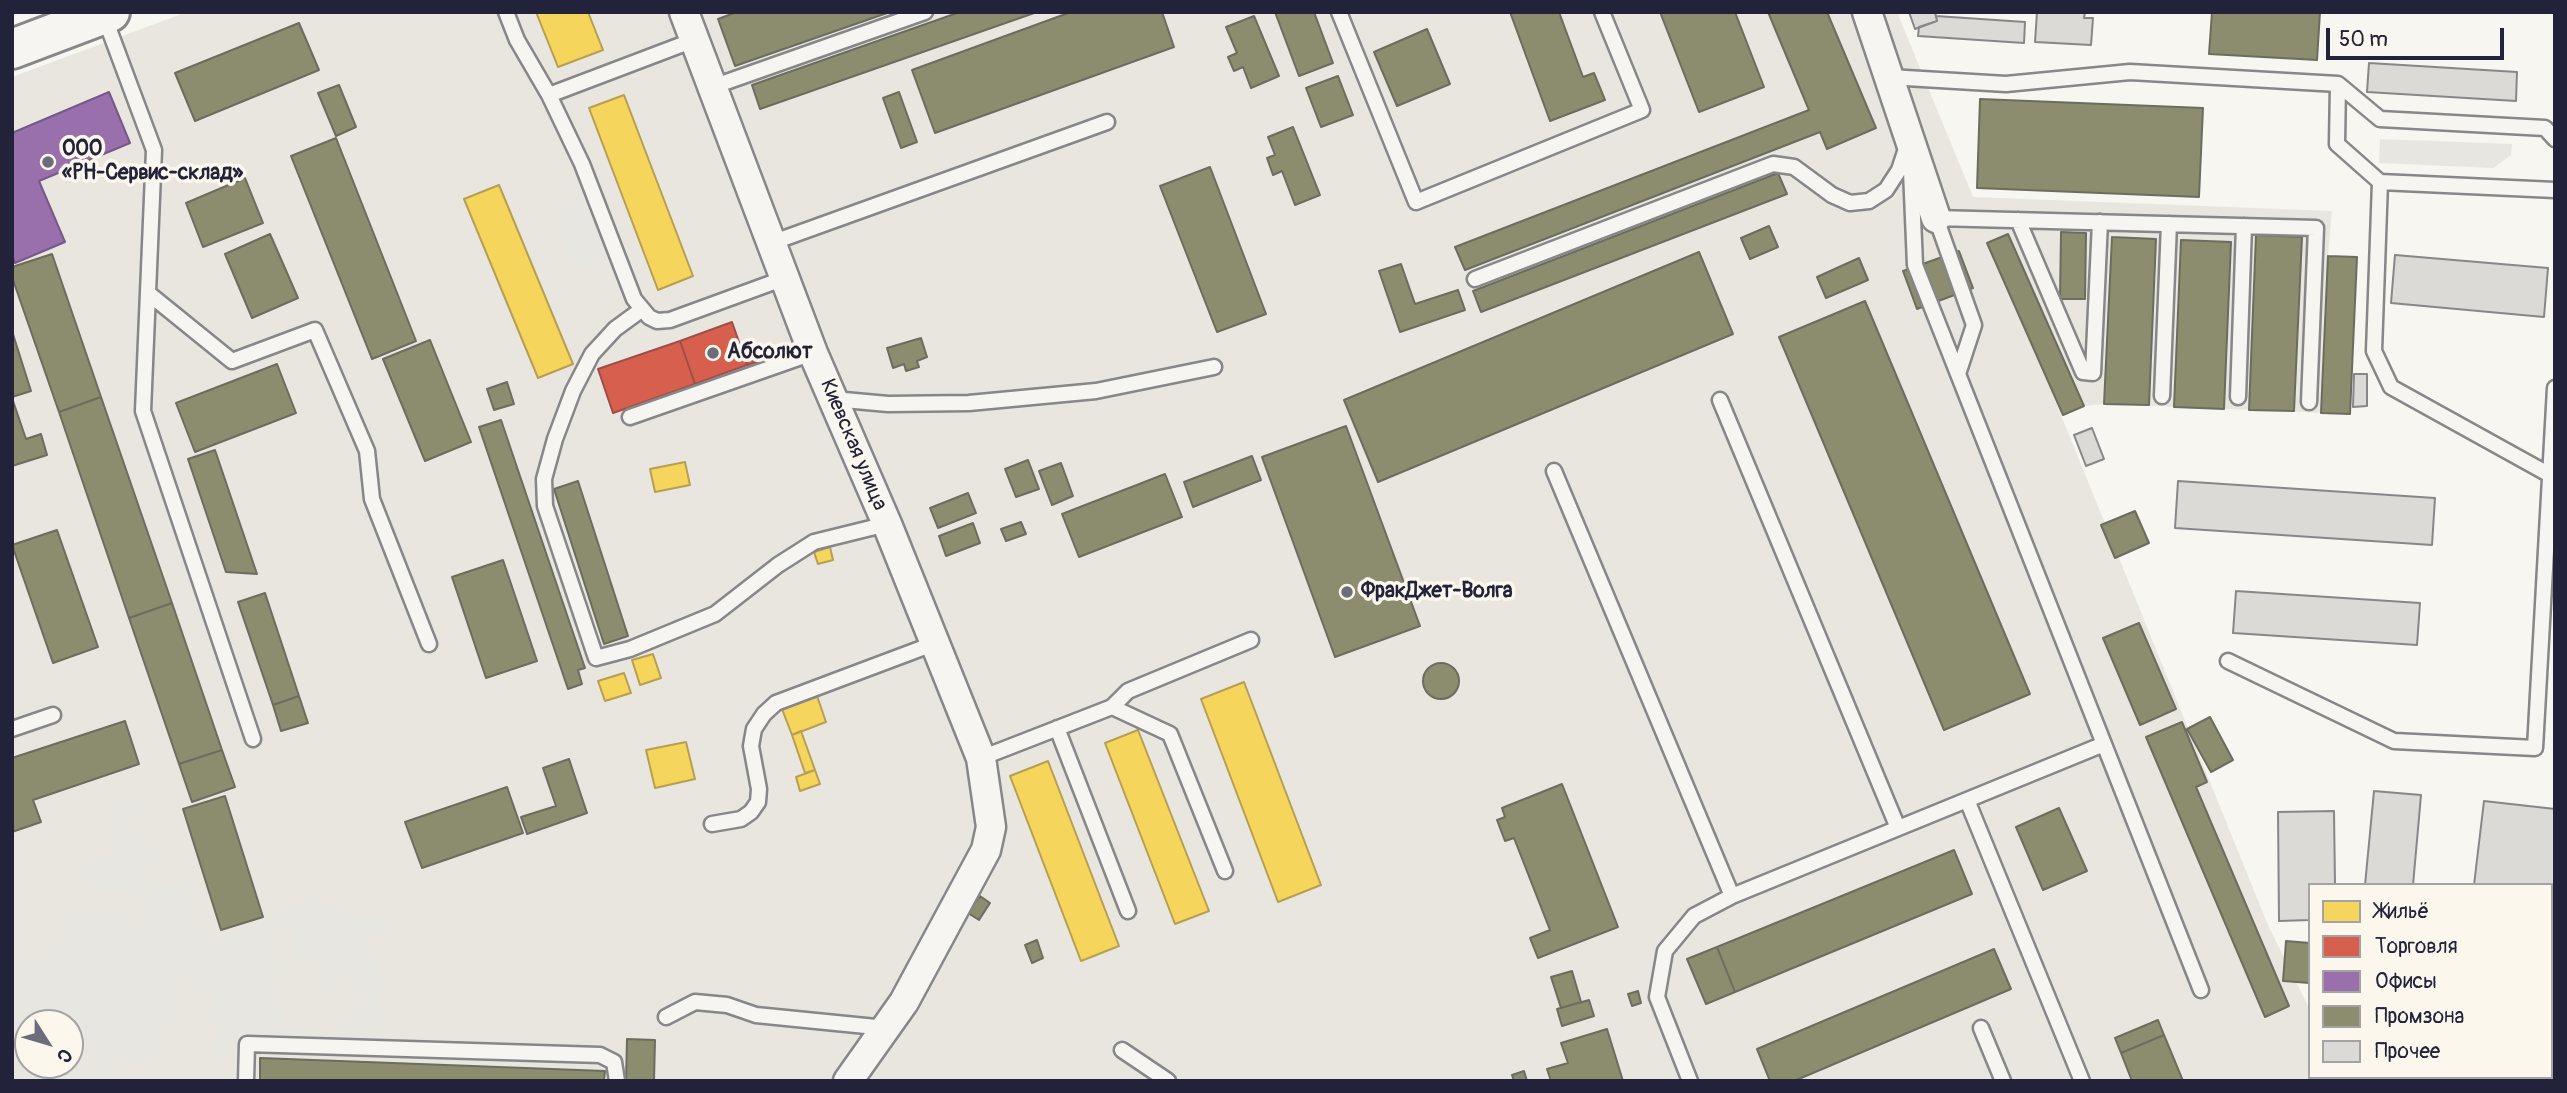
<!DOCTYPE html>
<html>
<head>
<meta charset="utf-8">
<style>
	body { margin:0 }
	#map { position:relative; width:2567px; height:1093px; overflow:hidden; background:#f8f6f0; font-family:Pangolin,sans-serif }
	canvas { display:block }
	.frame { position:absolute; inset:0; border:14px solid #22223b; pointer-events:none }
	.legend { position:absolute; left:2308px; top:883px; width:245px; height:196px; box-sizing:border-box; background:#fbf7ec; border:2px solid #a4a2a5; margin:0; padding:9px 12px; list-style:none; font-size:21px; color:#22223b }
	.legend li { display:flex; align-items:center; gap:14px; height:35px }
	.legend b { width:35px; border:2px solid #a4a2a5 }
	.north { position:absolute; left:14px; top:1009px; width:70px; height:70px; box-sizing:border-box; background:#fbf7ec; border:2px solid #a4a2a5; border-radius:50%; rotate:127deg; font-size:19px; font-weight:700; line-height:28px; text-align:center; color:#22223b }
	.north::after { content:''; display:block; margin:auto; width:24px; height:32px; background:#6d6c7a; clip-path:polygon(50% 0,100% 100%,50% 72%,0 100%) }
	.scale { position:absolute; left:2326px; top:28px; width:178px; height:32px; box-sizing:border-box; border:4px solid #22223b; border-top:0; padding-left:9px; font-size:21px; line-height:24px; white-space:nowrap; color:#22223b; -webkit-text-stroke:5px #fbf7ec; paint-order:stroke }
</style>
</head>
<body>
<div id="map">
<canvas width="2567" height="1093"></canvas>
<div class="frame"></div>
<ul class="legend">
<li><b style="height:19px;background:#f6d55c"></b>Жильё</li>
<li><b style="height:19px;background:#d6604d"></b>Торговля</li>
<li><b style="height:19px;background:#9970ab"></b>Офисы</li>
<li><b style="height:19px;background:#8c8c6e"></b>Промзона</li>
<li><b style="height:19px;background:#dbdad7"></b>Прочее</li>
</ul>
<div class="north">С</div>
<div class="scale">50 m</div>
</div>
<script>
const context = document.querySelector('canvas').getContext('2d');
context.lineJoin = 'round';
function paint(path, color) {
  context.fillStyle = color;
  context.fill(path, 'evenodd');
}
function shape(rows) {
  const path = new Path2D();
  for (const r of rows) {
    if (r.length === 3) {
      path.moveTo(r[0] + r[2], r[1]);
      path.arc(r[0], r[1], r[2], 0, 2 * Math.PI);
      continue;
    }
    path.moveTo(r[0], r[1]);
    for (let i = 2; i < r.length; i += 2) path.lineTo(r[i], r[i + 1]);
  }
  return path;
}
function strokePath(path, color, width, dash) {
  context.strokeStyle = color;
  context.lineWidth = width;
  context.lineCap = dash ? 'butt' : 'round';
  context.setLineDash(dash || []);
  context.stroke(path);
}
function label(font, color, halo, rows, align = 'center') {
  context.font = font + ' Pangolin,sans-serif';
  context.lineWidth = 7;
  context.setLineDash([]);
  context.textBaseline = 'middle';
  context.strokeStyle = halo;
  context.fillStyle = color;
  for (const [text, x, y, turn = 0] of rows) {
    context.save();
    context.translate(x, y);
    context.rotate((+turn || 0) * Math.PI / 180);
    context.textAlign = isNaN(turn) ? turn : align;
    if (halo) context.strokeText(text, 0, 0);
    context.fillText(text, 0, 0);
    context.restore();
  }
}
paint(shape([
	[187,12,1897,12,1973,197,2332,211,2328,256,2357,257,2350,414,2104,404,2084,406,2063,415,2050,388,2268,925,2310,1010,2310,1077,2343,1077,2345,1081,12,1081,12,77],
	[28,1023,70,1023,70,1065,28,1065]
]), '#e9e6e0');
paint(shape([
	[2380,139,2512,144,2511,155,2493,168,2379,163],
	[587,195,611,253,576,267,552,209],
	[132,797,144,801,145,809,142,812,132,809,121,824,147,847,159,851,146,869,148,888,152,892,184,881,202,941,239,934,310,899,326,903,342,918,382,921,386,933,365,934,355,948,356,952,364,944,374,949,374,970,381,979,376,1009,381,1019,369,1038,356,1035,340,1042,335,1038,342,1029,343,1011,357,1015,370,1004,356,987,343,982,337,971,332,974,335,995,321,995,319,975,328,962,329,952,321,952,317,961,296,957,293,954,298,940,289,925,269,944,273,955,283,961,279,974,268,974,267,985,275,992,282,1015,273,1031,287,1033,299,1027,311,1034,297,1042,246,1045,230,1040,220,1063,215,1044,222,1036,211,1020,216,993,209,993,179,977,173,982,187,992,185,1001,170,1007,178,1021,174,1026,157,1022,153,1027,159,1046,138,1063,117,1059,106,1075,110,1081,86,1081,93,1062,90,1041,70,1041,70,1023,20,1021,16,1026,20,1041,12,1035,12,951,18,955,25,970,31,957,42,957,73,916,93,911,117,914,137,926,152,922,149,904,138,890,106,886,97,891,79,876,89,858,110,857,118,845,107,828,122,802]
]), '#e8e6e0');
const homes = shape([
	[536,12,588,12,603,50,558,67,536,12],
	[624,95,693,276,658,290,589,108,624,95],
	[499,185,573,364,538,378,464,199,499,185],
	[685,462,690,485,655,492,650,469,685,462],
	[830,547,833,560,818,564,814,552,830,547],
	[653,654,661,678,640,685,632,660,653,654],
	[624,673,631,693,605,701,598,681,624,673],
	[1244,682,1321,885,1278,902,1201,699,1244,682],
	[817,696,826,722,792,735,782,709,817,696],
	[1138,730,1209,911,1175,924,1105,743,1138,730],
	[801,731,815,770,805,773,792,735,801,731],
	[686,742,695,779,655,788,646,750,686,742],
	[1048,761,1119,946,1081,961,1010,776,1048,761],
	[815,770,820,784,800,791,796,777,815,770]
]);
paint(homes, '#f6d55c');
strokePath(homes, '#b69f52', 2);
const shops = shape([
	[732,322,747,365,695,384,680,341,732,322],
	[680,341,695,384,613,413,598,369,680,341],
	[758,347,762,360,748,365,743,352,758,347]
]);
paint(shops, '#d6604d');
strokePath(shops, '#a04d48', 2);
const offices = shape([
	[109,92,130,143,39,181,65,242,15,263,12,256,12,133,109,92]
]);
paint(offices, '#9970ab');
strokePath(offices, '#755989', 2);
const industry = shape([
	[737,12,890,12,735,66,718,19,737,12],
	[960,12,1037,12,760,109,752,85,960,12],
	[1071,12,1162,12,1174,47,935,133,912,70,1071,12],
	[1275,12,1314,12,1333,63,1299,76,1275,12],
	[1510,12,1559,12,1583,77,1594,73,1605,100,1550,121,1510,12],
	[1660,12,1735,12,1764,87,1699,112,1660,12],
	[1768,12,1827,12,1876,128,1827,149,1820,132,1465,270,1455,247,1809,110,1768,12],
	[2212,12,2320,12,2317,60,2209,54,2212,12],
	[1254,16,1279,76,1251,88,1243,67,1234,71,1228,57,1237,53,1226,27,1254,16],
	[299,23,319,70,195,121,175,73,299,23],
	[1427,29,1450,84,1397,106,1374,52,1427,29],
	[1338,76,1353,115,1321,127,1306,88,1338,76],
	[339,85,356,127,336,136,318,93,339,85],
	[899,92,917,142,901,148,883,98,899,92],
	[1980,99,2203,108,2199,197,1977,188,1980,99],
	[1293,127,1320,195,1295,205,1282,171,1273,175,1267,158,1275,155,1268,137,1293,127],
	[336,138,416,341,372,359,291,156,336,138],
	[1210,167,1266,314,1217,332,1160,186,1210,167],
	[1778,173,1787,194,1481,312,1473,291,1778,173],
	[245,178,263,223,203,247,186,203,245,178],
	[1769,226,1778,247,1750,259,1741,238,1769,226],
	[2061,232,2086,233,2085,299,2060,299,2061,232],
	[270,234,298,298,252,318,225,254,270,234],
	[2008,234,2084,406,2063,415,1987,243,2008,234],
	[2256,235,2302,237,2294,411,2249,410,2256,235],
	[2112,237,2156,239,2149,405,2104,404,2112,237],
	[2181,240,2231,242,2224,409,2174,407,2181,240],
	[1959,251,1973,288,1917,309,1903,271,1959,251],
	[1699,252,1733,334,1378,482,1344,400,1699,252],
	[52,254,101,397,59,412,12,277,12,267,52,254],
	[2328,256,2357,257,2350,414,2321,413,2328,256],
	[1859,258,1868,280,1826,298,1817,277,1859,258],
	[1401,264,1415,304,1458,290,1465,310,1400,332,1379,271,1401,264],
	[1865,301,2030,694,1944,730,1779,337,1865,301],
	[12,331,31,391,12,397,12,331],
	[921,338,927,357,917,361,919,367,906,371,904,364,893,368,887,348,921,338],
	[430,340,471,442,425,461,383,359,430,340],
	[277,364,296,413,195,452,176,403,277,364],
	[507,382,514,404,494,410,487,389,507,382],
	[101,397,172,603,129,618,59,412,101,397],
	[12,398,26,439,41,434,47,455,12,466,12,398],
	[501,420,585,668,578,670,582,684,568,689,479,427,501,420],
	[1346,426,1420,626,1335,657,1262,457,1346,426],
	[215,450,257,574,226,572,188,459,215,450],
	[1252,456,1261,480,1193,507,1184,482,1252,456],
	[1028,460,1039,489,1016,497,1005,469,1028,460],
	[1061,463,1073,496,1052,505,1039,471,1061,463],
	[1165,474,1182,517,1079,557,1062,514,1165,474],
	[578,481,628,636,604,644,554,489,578,481],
	[968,493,976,513,938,528,930,508,968,493],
	[2135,511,2149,543,2115,558,2101,525,2135,511],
	[1021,522,1026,534,1006,541,1001,529,1021,522],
	[973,523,980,543,946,556,939,536,973,523],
	[57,530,98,647,53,663,12,545,57,530],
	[503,560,537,661,486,678,452,577,503,560],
	[265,593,299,696,273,705,238,602,265,593],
	[172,603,222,750,179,764,129,618,172,603],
	[2139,623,2176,709,2140,725,2103,638,2139,623],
	[1441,681,18],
	[299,696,308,723,281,731,273,705,299,696],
	[2210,717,2233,760,2211,772,2187,729,2210,717],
	[125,721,139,764,33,800,41,822,12,832,12,758,125,721],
	[2182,722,2207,782,2196,787,2289,1006,2265,1017,2146,737,2182,722],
	[222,750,235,787,192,802,179,764,222,750],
	[569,759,587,813,527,834,521,817,556,806,543,768,569,759],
	[1562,784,1618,927,1538,958,1530,938,1550,930,1514,838,1505,841,1497,820,1505,817,1502,808,1562,784],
	[507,787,523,833,422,868,405,822,507,787],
	[225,796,263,917,221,930,183,809,225,796],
	[2059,808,2087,871,2043,890,2016,827,2059,808],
	[1954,850,1972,894,1735,992,1717,947,1954,850],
	[980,896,990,903,979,920,968,913,980,896],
	[1037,940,1043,958,1032,963,1025,945,1037,940],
	[2286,941,2310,943,2310,983,2283,981,2286,941],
	[1717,947,1735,992,1706,1004,1687,959,1717,947],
	[1994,949,2011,989,1794,1081,1770,1081,1757,1049,1994,949],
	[2551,963,2555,964,2555,1052,2551,1052,2551,963],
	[1572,971,1581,1002,1561,1008,1551,977,1572,971],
	[1638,991,1641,1003,1632,1006,1628,994,1638,991],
	[1589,1000,1594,1016,1562,1026,1557,1009,1589,1000],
	[2158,1020,2164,1035,2121,1053,2115,1038,2158,1020],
	[1607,1029,1623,1081,1551,1081,1547,1069,1568,1063,1561,1043,1607,1029],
	[2164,1035,2183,1081,2132,1081,2121,1053,2164,1035],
	[627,1039,655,1040,654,1081,626,1081,627,1039],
	[260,1058,605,1071,604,1081,260,1081,260,1058],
	[1524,1071,1527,1081,1514,1081,1512,1075,1524,1071]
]);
paint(industry, '#8c8c6e');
strokePath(industry, '#6c6c5f', 2);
const building = shape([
	[1909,12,1935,12,1937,21,1915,29,1909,12],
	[2037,12,2085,12,2084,18,2093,18,2091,45,2035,42,2037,12],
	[1936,16,2025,22,2024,43,1918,36,1919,27,1937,21,1936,16],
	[2369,63,2517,72,2516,101,2367,92,2369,63],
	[2395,255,2548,268,2544,317,2391,303,2395,255],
	[2354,374,2367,374,2367,406,2353,407,2354,374],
	[2092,428,2104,459,2086,466,2074,435,2092,428],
	[2178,481,2435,498,2432,545,2175,528,2178,481],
	[2236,591,2420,603,2417,645,2233,633,2236,591],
	[2374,791,2421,795,2413,885,2365,885,2374,791],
	[2484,801,2555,809,2555,941,2551,941,2551,885,2474,885,2484,801],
	[2334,811,2335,885,2310,885,2310,920,2279,921,2278,812,2334,811]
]);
paint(building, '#dbdad7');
strokePath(building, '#878688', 2);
const lane = shape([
	[506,12,517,40,549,95],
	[1339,12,1416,202,1642,110,1602,12],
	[104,16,154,150,143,411,253,739],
	[694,40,549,95,582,164,634,299,649,317,657,321,670,320,785,278],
	[1889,77,2006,84,2130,72,2338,84,2380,119,2545,128,2555,139],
	[2338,84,2337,144,2380,182,2555,190],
	[712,87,925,12],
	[1911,171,1915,265,2201,990],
	[2380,182,2374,351,2391,387,2550,475],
	[2018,220,2083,372,2093,373,2100,222],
	[771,243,1107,122],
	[1475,279,1773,164,1794,167,1832,195,1850,203,1869,201,1886,190,1899,170,1908,143],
	[148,293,232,361,315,330,367,451,372,499,429,644],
	[641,310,615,329,592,354,573,391,555,439,544,479,545,506,596,658,630,649,715,614,778,565,814,542,887,524],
	[1958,374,1974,325,1936,218,2316,228,2309,402],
	[2162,396,2169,224],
	[2238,397,2244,226],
	[833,399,888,404,969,403,1096,391,1214,367],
	[1720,400,1898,828],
	[630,417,813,353],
	[1554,471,1732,896,2104,744],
	[2228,661,2394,741,2535,748,2555,388],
	[1112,707,1128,691,1251,640],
	[1057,728,1128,911],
	[12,729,53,715],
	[981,758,1112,707,1170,734,1225,871],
	[1967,800,2082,1081],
	[712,824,741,819,751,812,758,802,759,789,751,746,754,729,764,714,776,703,933,644],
	[666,1017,695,1002,727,1005,756,1015,886,1028],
	[1981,1028,2003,1081],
	[1122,1050,1168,1081],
	[246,1081,247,1044,600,1055,614,1062,617,1081],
	[1690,1081,1657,997,1665,951,1694,916,1732,896]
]);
const street = shape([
	[684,12,813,353,887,524,981,758,991,827,986,850,904,1002,848,1081],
	[1867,12,1936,218]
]);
const secondary = shape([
	[12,49,110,12]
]);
strokePath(lane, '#878688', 19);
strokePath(street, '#878688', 33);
strokePath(secondary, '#878688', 44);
strokePath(lane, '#f6f5f1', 14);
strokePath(street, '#f6f5f1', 28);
strokePath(secondary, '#f6f5f1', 38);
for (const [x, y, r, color] of [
	[48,162,7,"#6d6c7a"],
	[713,353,7,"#6d6c7a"],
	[1347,592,7,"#6d6c7a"]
]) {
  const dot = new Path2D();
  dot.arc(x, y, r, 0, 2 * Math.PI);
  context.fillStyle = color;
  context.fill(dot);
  strokePath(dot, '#fbf7ec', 2.5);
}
label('bold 21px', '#22223b', '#fbf7ec', [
	["ООО",62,150],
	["«РН-Сервис-склад»",62,174],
	["Абсолют",727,353],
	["ФракДжет-Волга",1361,592]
], 'left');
label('21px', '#22223b', '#fbf7ec', [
	["Киевская улица",853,445,67]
]);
</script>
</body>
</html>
